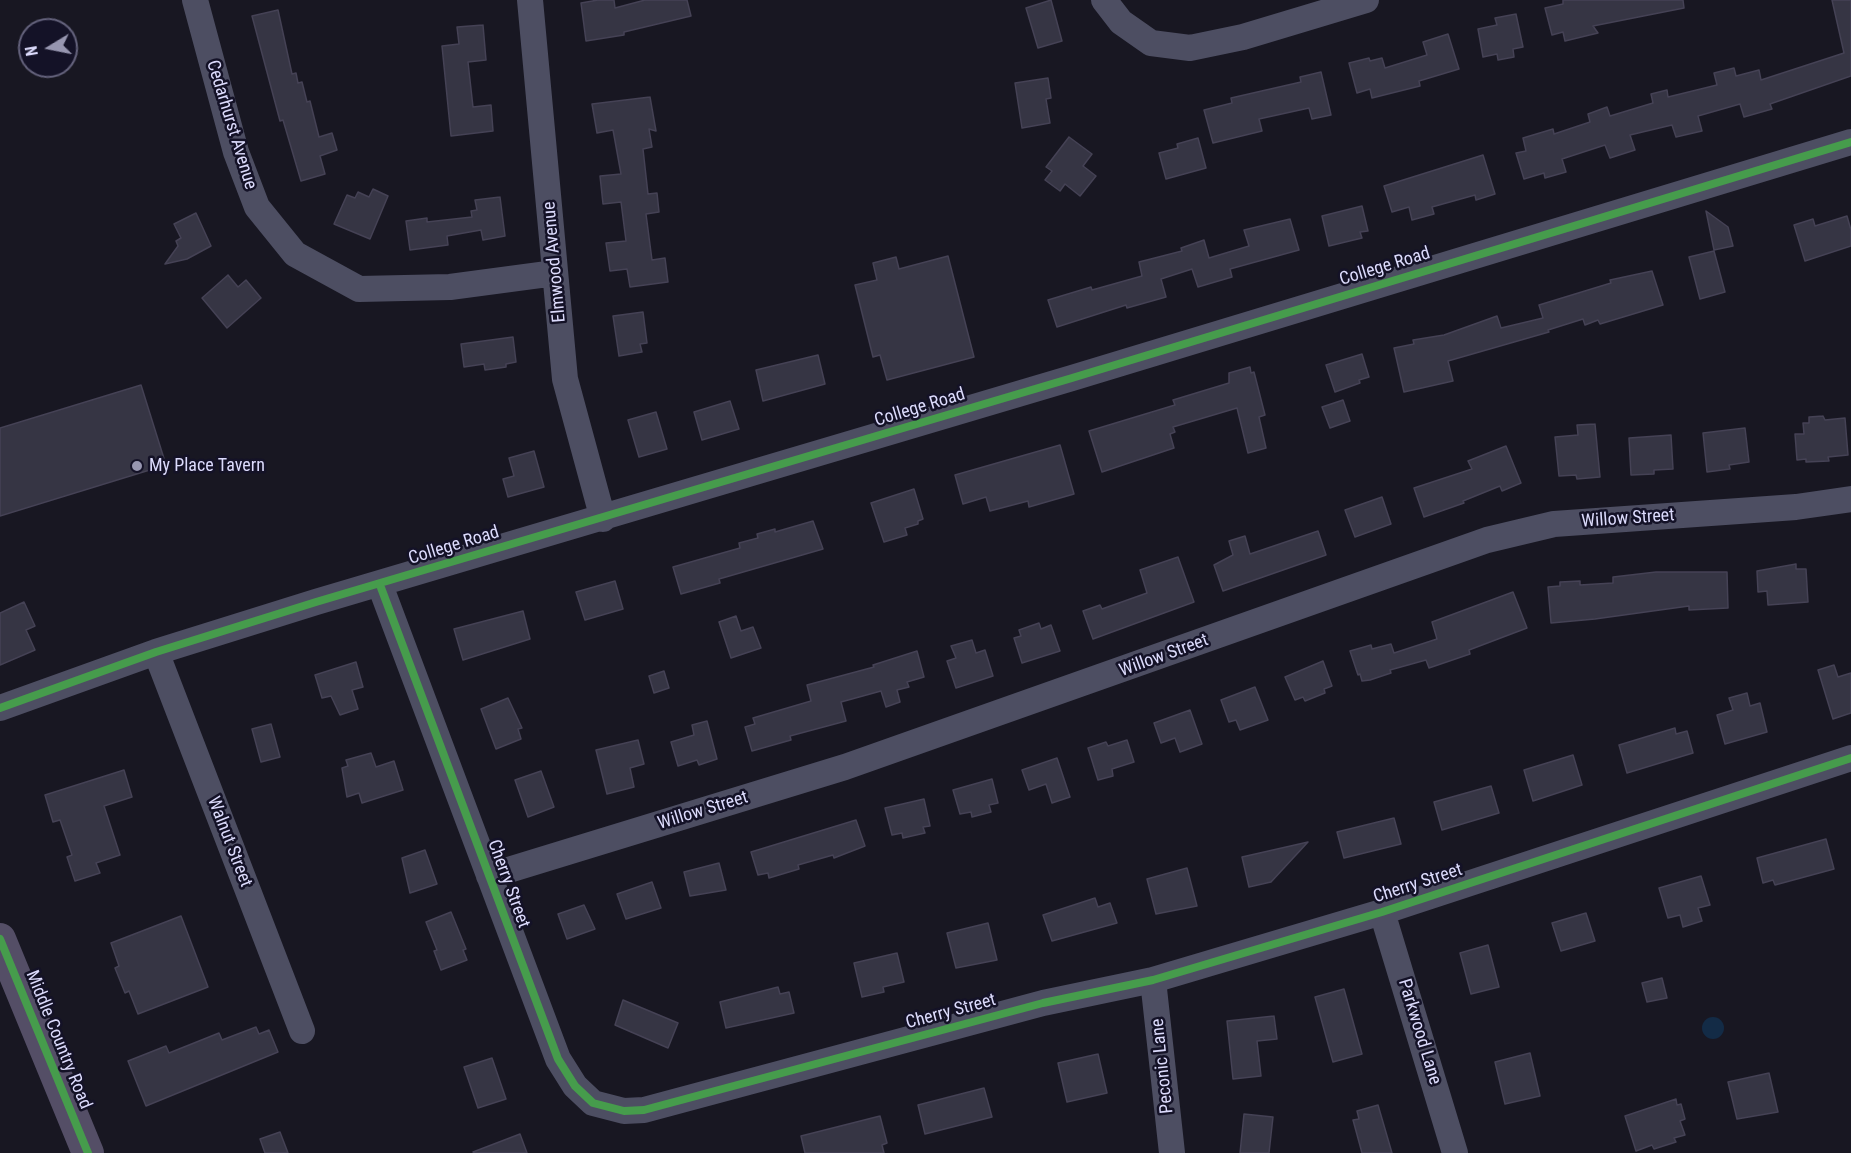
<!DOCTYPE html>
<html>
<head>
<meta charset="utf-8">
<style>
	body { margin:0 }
	#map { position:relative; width:1851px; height:1153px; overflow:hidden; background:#181722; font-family:"Roboto Condensed",sans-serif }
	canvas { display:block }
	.north { position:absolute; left:18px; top:18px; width:60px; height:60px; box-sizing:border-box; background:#141227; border:2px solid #64627c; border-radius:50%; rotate:260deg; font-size:16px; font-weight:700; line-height:24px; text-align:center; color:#dcdbfc }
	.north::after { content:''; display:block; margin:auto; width:21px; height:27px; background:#9796b0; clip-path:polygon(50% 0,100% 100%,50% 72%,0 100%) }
</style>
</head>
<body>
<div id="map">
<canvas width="1851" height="1153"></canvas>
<div class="north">N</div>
</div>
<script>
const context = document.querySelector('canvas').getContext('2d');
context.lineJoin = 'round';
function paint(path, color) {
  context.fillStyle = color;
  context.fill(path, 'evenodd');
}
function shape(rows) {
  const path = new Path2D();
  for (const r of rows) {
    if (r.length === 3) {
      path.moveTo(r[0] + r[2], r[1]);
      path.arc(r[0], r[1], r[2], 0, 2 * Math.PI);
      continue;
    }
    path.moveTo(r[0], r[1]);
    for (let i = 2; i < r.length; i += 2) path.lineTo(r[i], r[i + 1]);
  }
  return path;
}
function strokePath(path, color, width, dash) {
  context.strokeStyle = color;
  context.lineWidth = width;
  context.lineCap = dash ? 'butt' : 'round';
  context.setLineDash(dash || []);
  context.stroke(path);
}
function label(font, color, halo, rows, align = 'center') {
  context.font = font + ' "Roboto Condensed",sans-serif';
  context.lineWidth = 5;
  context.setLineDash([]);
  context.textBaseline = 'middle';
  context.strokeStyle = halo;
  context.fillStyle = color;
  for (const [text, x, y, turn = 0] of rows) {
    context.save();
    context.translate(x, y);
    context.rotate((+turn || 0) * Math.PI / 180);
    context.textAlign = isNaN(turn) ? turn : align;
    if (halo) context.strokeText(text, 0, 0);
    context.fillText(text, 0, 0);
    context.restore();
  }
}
paint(shape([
	[1713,1028,11]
]), '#132b46');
const building = shape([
	[598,0,614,0,615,8,645,0,687,0,691,16,624,32,624,35,586,41,581,3,598,0],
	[1051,0,1062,41,1038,48,1026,8,1051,0],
	[1563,0,1683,0,1684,8,1593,26,1598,33,1565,41,1563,32,1552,35,1545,8,1563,4,1563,0],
	[1832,0,1851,0,1851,76,1770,104,1772,109,1744,117,1740,104,1698,116,1702,131,1676,137,1672,125,1630,135,1635,150,1610,158,1605,145,1562,159,1566,172,1545,178,1544,173,1524,179,1516,153,1526,151,1523,138,1553,129,1554,134,1590,122,1588,114,1607,107,1610,116,1653,103,1651,94,1667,90,1668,97,1717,85,1714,73,1734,68,1736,76,1759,70,1761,80,1844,53,1832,0],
	[278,10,292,74,296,73,298,83,302,82,307,102,310,101,319,137,332,133,337,150,320,156,325,174,301,181,283,120,280,121,252,16,278,10],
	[1516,14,1523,47,1513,49,1514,57,1498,60,1497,54,1483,57,1478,29,1497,25,1495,18,1516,14],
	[483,25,486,60,468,62,473,107,491,105,493,131,451,136,442,46,459,44,457,27,483,25],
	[1448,34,1459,69,1419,81,1420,86,1372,98,1370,89,1357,93,1349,63,1369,58,1370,61,1382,58,1385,68,1427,55,1423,42,1448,34],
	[1321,72,1331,115,1312,119,1309,108,1259,119,1262,131,1213,143,1204,110,1232,103,1231,98,1301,82,1300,77,1321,72],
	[1048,78,1051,98,1046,99,1050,123,1022,128,1015,83,1048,78],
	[650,97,656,131,649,129,652,147,643,149,648,194,657,193,659,212,646,214,652,260,665,258,668,282,630,287,627,269,610,271,606,243,626,241,621,202,603,204,600,176,621,174,613,130,597,133,592,104,650,97],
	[1069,137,1092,154,1083,166,1096,176,1080,196,1065,184,1060,191,1045,180,1052,171,1046,167,1069,137],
	[1198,138,1206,168,1166,179,1159,153,1178,148,1177,144,1198,138],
	[1483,155,1495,194,1476,200,1475,195,1432,207,1434,214,1412,220,1409,207,1392,212,1384,186,1483,155],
	[373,189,388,196,370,239,334,224,347,195,355,198,358,192,369,197,373,189],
	[500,197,505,236,483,240,481,230,447,236,448,245,410,250,406,221,427,218,427,222,472,217,471,211,477,210,475,200,500,197],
	[1362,206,1368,231,1360,232,1362,238,1329,246,1322,216,1362,206],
	[1706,211,1728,227,1733,246,1714,250,1706,211],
	[196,213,211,246,187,259,165,264,178,246,176,241,181,238,174,224,196,213],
	[1847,216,1851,230,1851,246,1805,261,1794,225,1813,219,1815,226,1847,216],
	[1290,219,1299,250,1230,269,1232,277,1198,287,1192,269,1161,279,1166,297,1127,308,1126,305,1057,327,1048,300,1091,287,1092,290,1142,276,1139,262,1182,251,1181,248,1204,240,1209,258,1249,246,1244,230,1290,219],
	[1714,251,1725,292,1700,299,1689,257,1714,251],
	[948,256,974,357,887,380,880,355,873,357,855,285,877,280,873,263,896,257,899,269,948,256],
	[1652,271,1663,305,1600,324,1598,320,1585,325,1583,319,1548,330,1549,332,1448,361,1453,381,1404,392,1394,348,1414,344,1413,340,1444,335,1497,316,1501,328,1543,318,1539,305,1611,283,1610,280,1652,271],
	[228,275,238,287,246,280,261,298,227,328,202,298,228,275],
	[643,312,647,343,640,344,642,352,619,356,613,316,643,312],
	[513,337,516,362,506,364,506,367,485,370,484,364,464,367,461,344,513,337],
	[1362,354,1369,377,1359,380,1360,383,1335,392,1326,365,1362,354],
	[818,355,825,384,763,401,756,370,818,355],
	[1250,367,1251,373,1254,372,1265,415,1259,417,1266,448,1248,453,1237,408,1173,427,1175,432,1170,434,1174,448,1102,472,1089,431,1175,405,1173,400,1229,383,1229,373,1250,367],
	[141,385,166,465,0,516,0,428,141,385],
	[1343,400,1350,421,1330,428,1322,407,1343,400],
	[730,401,739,429,702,440,694,412,730,401],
	[656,412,667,449,639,457,628,420,656,412],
	[1823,416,1825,420,1845,418,1848,455,1828,457,1829,461,1806,462,1806,459,1797,460,1795,434,1804,434,1803,423,1809,423,1809,417,1823,416],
	[1595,424,1600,477,1577,479,1576,475,1559,476,1555,437,1578,435,1577,425,1595,424],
	[1745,428,1749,462,1729,465,1730,469,1707,472,1703,433,1745,428],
	[1671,435,1673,469,1654,470,1654,474,1631,475,1629,438,1671,435],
	[1060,445,1074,494,1029,507,1028,501,990,511,986,497,963,504,955,475,1060,445],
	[1506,446,1521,483,1502,491,1500,486,1463,501,1464,503,1424,517,1414,488,1472,469,1468,461,1506,446],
	[534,451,544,487,508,497,503,479,514,476,509,458,534,451],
	[914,489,923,519,918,521,918,524,905,528,907,535,884,542,871,503,914,489],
	[1382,497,1391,524,1355,537,1345,510,1382,497],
	[813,521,823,549,719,579,720,583,681,594,673,567,740,548,739,543,758,538,757,534,775,529,775,532,813,521],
	[1318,531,1326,555,1223,591,1214,565,1233,555,1229,541,1245,536,1250,554,1318,531],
	[1178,557,1194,602,1093,639,1083,611,1100,605,1102,609,1147,593,1140,570,1178,557],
	[1796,564,1796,569,1806,569,1808,602,1768,605,1767,591,1758,592,1757,571,1796,564],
	[1656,572,1727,572,1728,608,1689,610,1689,606,1595,619,1551,623,1548,587,1560,586,1560,582,1580,581,1580,585,1613,583,1613,577,1656,572],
	[615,581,623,609,585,620,576,592,615,581],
	[1513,592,1527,628,1469,650,1470,654,1429,668,1426,660,1390,670,1391,673,1370,680,1362,681,1360,674,1358,675,1350,651,1371,645,1372,649,1391,644,1394,653,1437,639,1432,622,1513,592],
	[24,602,35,626,26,630,35,650,0,665,0,613,24,602],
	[523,611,530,639,463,660,454,629,523,611],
	[736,616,741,631,753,627,761,648,731,658,719,622,736,616],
	[1039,623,1041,629,1051,625,1060,651,1022,663,1014,638,1021,636,1019,630,1039,623],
	[972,640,976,653,985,650,993,676,956,688,947,661,956,658,951,646,972,640],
	[917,651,924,677,907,682,909,687,897,690,900,702,886,707,881,691,841,702,846,721,790,736,791,740,752,751,745,727,755,724,753,718,811,701,807,685,874,667,873,665,917,651],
	[1323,661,1332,686,1324,689,1325,693,1305,701,1303,697,1295,700,1285,677,1323,661],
	[356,662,363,687,352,690,358,709,340,715,331,696,322,698,315,675,356,662],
	[1834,665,1838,677,1851,673,1851,713,1833,719,1818,670,1834,665],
	[664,671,669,688,654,693,649,676,664,671],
	[1255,687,1268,720,1240,730,1236,720,1229,722,1221,700,1255,687],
	[1747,693,1750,706,1760,703,1767,732,1725,744,1717,715,1733,710,1729,698,1747,693],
	[508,698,522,728,518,729,521,739,496,749,481,709,508,698],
	[1190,710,1202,744,1180,752,1175,738,1161,743,1154,723,1190,710],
	[707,721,717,759,699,765,697,760,678,766,671,742,694,735,692,725,707,721],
	[271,724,280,757,261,762,252,729,271,724],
	[1675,728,1676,734,1687,731,1693,753,1627,773,1619,745,1675,728],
	[638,740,644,764,630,768,634,787,607,794,596,750,638,740],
	[1127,740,1134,762,1112,769,1113,776,1098,780,1088,748,1106,742,1108,746,1127,740],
	[371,753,376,767,394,761,403,790,362,803,359,793,347,797,342,768,348,766,346,760,371,753],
	[1573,755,1582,785,1533,801,1524,770,1573,755],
	[1057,758,1070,797,1052,803,1046,784,1029,790,1022,770,1057,758],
	[124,770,132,797,104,806,120,855,96,863,100,873,75,881,67,857,72,855,60,820,53,822,45,795,124,770],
	[541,771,554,807,528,817,515,780,541,771],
	[992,779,998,803,989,805,991,812,972,817,971,812,960,814,953,790,992,779],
	[1491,786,1499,813,1442,830,1434,802,1491,786],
	[924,799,930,826,923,827,925,833,903,838,902,833,892,835,885,808,924,799],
	[1394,818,1401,844,1344,858,1337,832,1394,818],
	[856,820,865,846,834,858,833,855,798,865,799,869,769,878,768,873,758,875,751,852,856,820],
	[1826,839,1834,869,1775,885,1773,880,1763,883,1757,858,1826,839],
	[1308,842,1271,882,1249,887,1242,857,1308,842],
	[425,850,437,884,410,893,402,858,425,850],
	[719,863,726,890,690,896,684,872,719,863],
	[1187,868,1197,906,1156,914,1147,879,1187,868],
	[1701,876,1710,905,1698,908,1702,921,1683,927,1680,915,1668,918,1659,888,1701,876],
	[652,882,661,908,626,919,617,894,652,882],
	[1095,898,1098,907,1110,903,1117,923,1052,941,1043,915,1095,898],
	[584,905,595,929,567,939,558,914,584,905],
	[451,912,466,949,463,950,467,960,441,970,434,951,437,950,426,922,451,912],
	[1586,913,1595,941,1561,951,1552,923,1586,913],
	[181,916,208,987,138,1014,129,991,125,993,115,968,119,966,111,943,181,916],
	[988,923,997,960,956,968,947,933,988,923],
	[1488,945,1499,987,1471,994,1460,953,1488,945],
	[897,953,904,982,883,987,884,992,862,997,854,963,897,953],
	[1662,978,1667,998,1647,1002,1642,983,1662,978],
	[778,987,780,994,789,992,794,1013,726,1028,720,1002,778,987],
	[1344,989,1362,1054,1333,1062,1315,997,1344,989],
	[623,1000,678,1023,668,1048,615,1025,623,1000],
	[1274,1016,1277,1039,1257,1041,1261,1076,1233,1079,1227,1021,1274,1016],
	[256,1027,259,1034,269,1030,278,1052,146,1106,128,1061,166,1046,169,1053,219,1033,222,1040,256,1027],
	[1530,1053,1540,1096,1505,1104,1495,1062,1530,1053],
	[1098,1054,1107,1093,1067,1102,1058,1063,1098,1054],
	[492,1058,506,1099,478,1108,464,1067,492,1058],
	[1769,1073,1778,1112,1737,1119,1728,1082,1769,1073],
	[984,1088,992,1117,925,1134,918,1105,984,1088],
	[1676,1099,1677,1105,1681,1104,1685,1119,1680,1121,1685,1135,1674,1138,1676,1142,1654,1149,1652,1145,1636,1151,1625,1116,1676,1099],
	[1378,1105,1392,1153,1362,1153,1353,1120,1359,1119,1357,1111,1378,1105],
	[1244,1114,1273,1117,1269,1153,1240,1153,1244,1114],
	[880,1116,887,1143,882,1145,884,1153,805,1153,801,1136,880,1116],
	[280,1132,288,1153,265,1153,260,1139,280,1132],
	[520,1134,527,1153,474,1153,473,1152,520,1134]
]);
paint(building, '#363544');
strokePath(building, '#454255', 1.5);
strokePath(shape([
	[195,0,236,152,257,207,295,254,359,289,450,287,555,273],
	[530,0,565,379,603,519],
	[1104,0,1121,22,1151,43,1190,48,1243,37,1366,0],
	[380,585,558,1059,575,1086,593,1103,624,1111,644,1110,1043,1003,1153,980,1382,912,1851,758],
	[156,652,302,1031],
	[0,708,156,652,316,602,1072,378,1851,142],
	[489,876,845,767,1487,540,1554,524,1796,507,1851,499],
	[1382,912,1455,1153],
	[1153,980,1172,1153]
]), '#4d4e62', 26);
strokePath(shape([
	[0,939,88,1153]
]), '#544e66', 32);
strokePath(shape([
	[380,585,558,1059,575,1086,593,1103,624,1111,644,1110,1043,1003,1153,980,1382,912,1851,758],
	[0,708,156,652,316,602,1072,378,1851,142],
	[0,939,88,1153]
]), '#469c4c', 8);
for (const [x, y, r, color] of [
	[137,466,6,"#9796b0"]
]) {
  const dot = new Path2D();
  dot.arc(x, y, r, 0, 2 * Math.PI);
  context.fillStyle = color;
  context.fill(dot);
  strokePath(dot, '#141227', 2);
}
label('18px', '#dcdbfc', '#141227', [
	["Cedarhurst Avenue",231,125,73],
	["Elmwood Avenue",555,262,-95],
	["College Road",1385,267,-17],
	["College Road",920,408,-17],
	["Willow Street",1628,519,-4],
	["College Road",454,546,-17],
	["Willow Street",1164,656,-20],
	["Willow Street",703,811,-17],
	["Walnut Street",229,842,69],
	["Cherry Street",508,884,70],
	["Cherry Street",1418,884,-18],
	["Cherry Street",951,1012,-15],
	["Parkwood Lane",1419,1032,73],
	["Middle Country Road",58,1040,68],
	["Peconic Lane",1163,1066,-96]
]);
label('18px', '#dcdbfc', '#141227', [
	["My Place Tavern",149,466]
], 'left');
</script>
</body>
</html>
